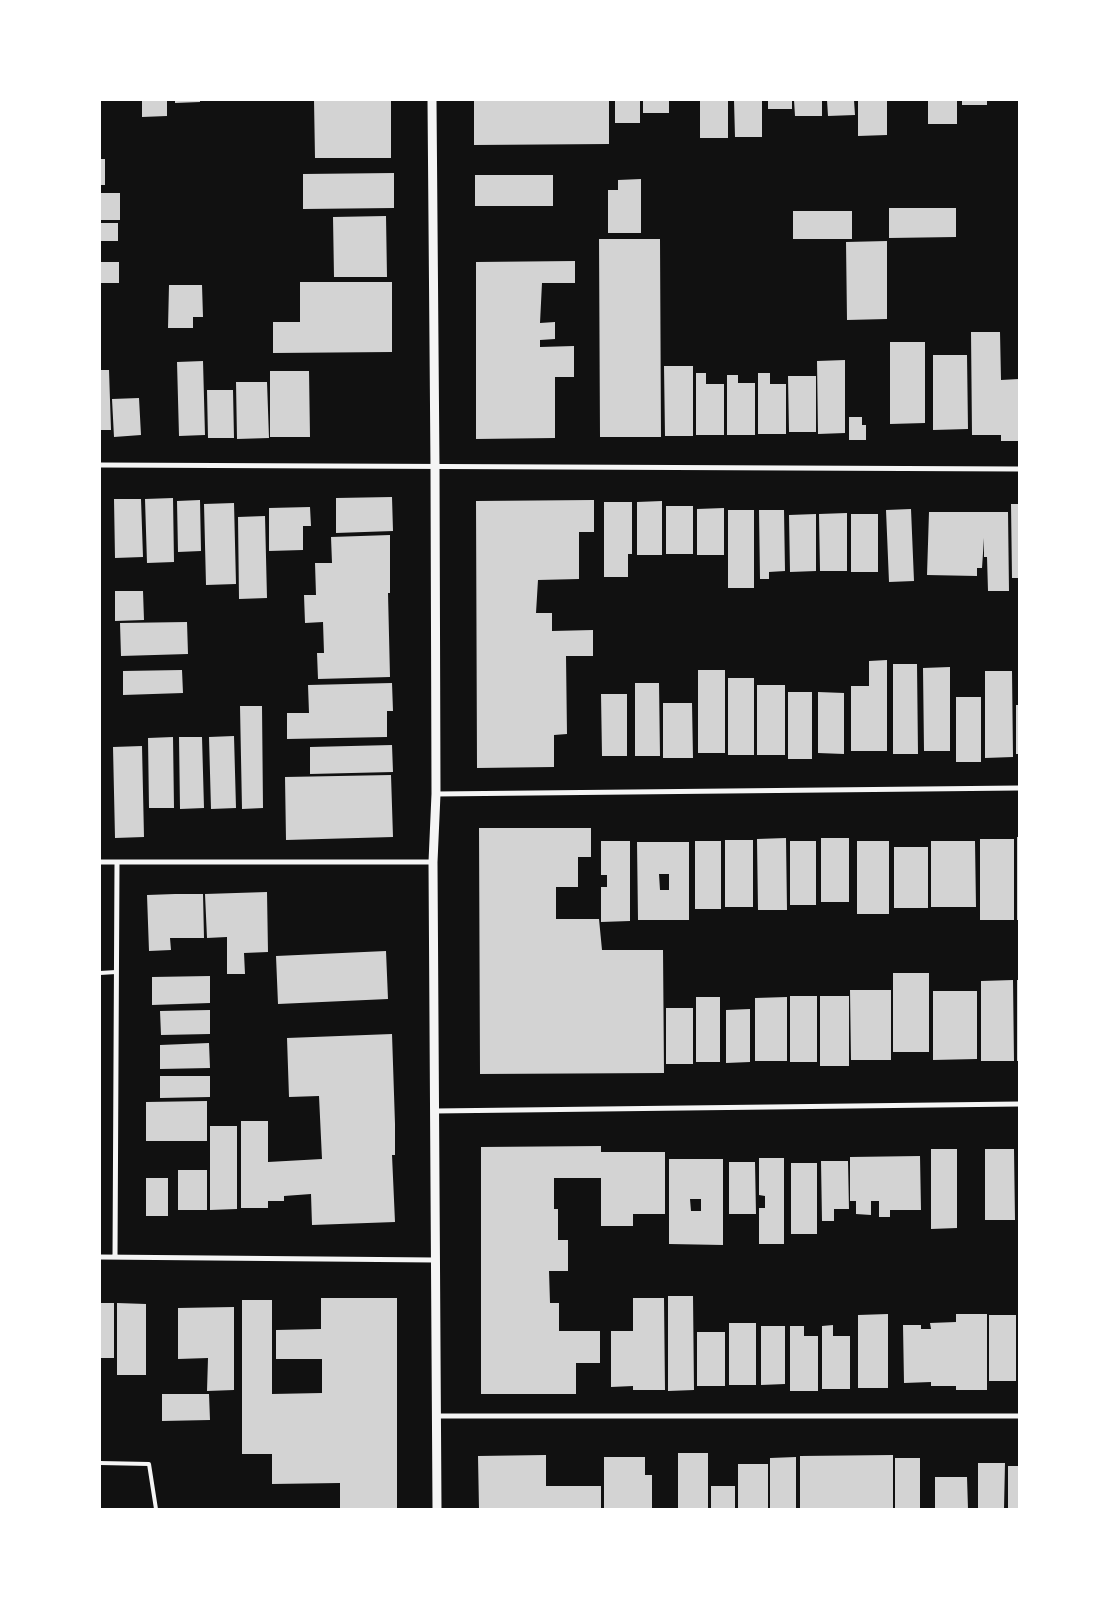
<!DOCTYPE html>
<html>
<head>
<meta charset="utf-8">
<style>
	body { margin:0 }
	#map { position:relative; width:1119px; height:1609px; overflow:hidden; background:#111; font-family:Roboto,sans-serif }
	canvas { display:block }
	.frame { position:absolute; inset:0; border:101px solid #fff; pointer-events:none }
</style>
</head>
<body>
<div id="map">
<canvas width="1119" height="1609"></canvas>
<div class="frame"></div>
</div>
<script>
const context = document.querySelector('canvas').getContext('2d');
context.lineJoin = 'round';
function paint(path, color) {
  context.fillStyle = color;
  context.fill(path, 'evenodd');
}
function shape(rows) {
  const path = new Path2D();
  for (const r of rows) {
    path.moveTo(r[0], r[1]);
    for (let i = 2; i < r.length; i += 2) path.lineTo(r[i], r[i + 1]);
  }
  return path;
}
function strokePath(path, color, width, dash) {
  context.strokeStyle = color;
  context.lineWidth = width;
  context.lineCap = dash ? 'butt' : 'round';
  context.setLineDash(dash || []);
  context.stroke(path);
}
paint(shape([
	[142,100,167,100,167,116,142,117],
	[175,100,200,100,200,102,175,103],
	[314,100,391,100,391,158,315,158],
	[474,100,609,100,609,144,474,145],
	[615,100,640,100,640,123,615,123],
	[643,100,669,100,669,113,643,113],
	[700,100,728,100,728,138,700,138],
	[734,100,762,100,762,137,735,137],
	[768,100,792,100,792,109,768,109],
	[794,100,822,100,822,116,795,116],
	[827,100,854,100,855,115,828,116],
	[858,100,887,100,887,135,858,136],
	[928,100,957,100,957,124,928,124],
	[962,100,987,100,987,105,962,105],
	[100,159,105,159,105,185,100,185],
	[394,173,394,208,303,209,303,174],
	[475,175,553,175,553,206,475,206],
	[641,179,641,233,608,233,608,190,618,190,618,180],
	[100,193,120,193,120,220,100,220],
	[889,208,956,208,956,237,889,238],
	[793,211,852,211,852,239,793,239],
	[386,216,387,277,334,277,333,217],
	[100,223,118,223,118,241,100,241],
	[599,239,660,239,661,437,600,437],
	[887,241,887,319,847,320,846,242],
	[575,261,575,283,542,283,540,323,555,322,555,339,540,340,540,347,574,346,574,377,555,377,555,438,476,439,476,262],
	[100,262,119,262,119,283,100,283],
	[300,282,392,282,392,352,273,353,273,322,300,322],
	[169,285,202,285,203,317,193,317,193,328,168,328],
	[971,332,1000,332,1001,380,1019,379,1019,441,1001,441,1001,435,972,435],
	[890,342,925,342,925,423,890,424],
	[933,355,967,355,968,429,933,430],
	[845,360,845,433,818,434,817,361],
	[203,361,205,435,179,436,177,362],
	[664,366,693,366,693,436,665,436],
	[100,370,109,370,111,430,100,430],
	[270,371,309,371,310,437,270,437],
	[696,373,706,373,706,384,724,384,724,435,696,435],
	[758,373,770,373,770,384,786,384,786,434,758,434],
	[727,375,738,375,738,383,755,383,755,435,727,435],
	[788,376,816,376,816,432,789,432],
	[236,382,267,382,269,438,237,439],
	[207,390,233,390,234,438,208,438],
	[139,398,141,435,114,437,112,399],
	[849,417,862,417,862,425,866,425,866,440,849,440],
	[392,497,393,531,336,533,336,498],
	[173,498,174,562,147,563,145,499],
	[114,499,141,499,143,557,115,558],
	[200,500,201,551,178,552,177,501],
	[594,500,594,532,579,532,579,579,538,580,536,613,552,613,552,631,593,630,593,656,566,656,567,734,554,735,554,767,477,768,476,501],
	[662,501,662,555,637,555,637,502],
	[604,502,632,502,632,554,628,554,628,577,604,577],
	[234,503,236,584,206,585,204,504],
	[1011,504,1019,504,1019,578,1012,578],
	[666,506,693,506,693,554,666,554],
	[310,507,311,526,303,526,303,550,269,551,269,508],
	[724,508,724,555,697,555,697,509],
	[911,509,914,581,889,582,886,510],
	[728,510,754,510,754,588,728,588],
	[759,510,784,510,785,571,769,572,769,579,760,579],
	[929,512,1008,512,1009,591,988,591,987,557,984,557,984,538,982,568,977,568,977,576,927,575],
	[847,513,847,571,820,571,819,514],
	[816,514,816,571,790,572,789,515],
	[851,514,878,514,878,572,851,572],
	[265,516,267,598,239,599,238,517],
	[390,535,390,593,388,593,390,677,318,679,317,653,324,653,323,622,305,623,304,595,316,595,315,563,332,563,331,537],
	[115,591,143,591,144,620,115,621],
	[187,622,188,654,121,656,120,623],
	[887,660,887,751,851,751,851,686,869,686,869,661],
	[893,664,917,664,918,754,893,754],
	[950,667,950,751,924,751,923,668],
	[182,670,183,693,123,695,123,671],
	[698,670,725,670,725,753,698,753],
	[985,671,1012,671,1013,757,985,758],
	[728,678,754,678,754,755,728,755],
	[392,683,393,711,387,711,387,737,287,739,287,713,309,713,308,685],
	[635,683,659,683,660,756,635,756],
	[757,685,785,685,785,755,757,755],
	[788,692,812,692,812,759,788,759],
	[818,692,844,693,844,754,818,753],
	[601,694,627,694,627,756,602,756],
	[956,697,981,697,981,762,956,762],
	[663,703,692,703,693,758,663,758],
	[1016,705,1019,705,1019,754,1016,754],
	[240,706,262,706,263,808,242,809],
	[234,736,236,808,211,809,209,737],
	[173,737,174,808,149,808,148,738],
	[179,737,202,737,204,808,180,809],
	[392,745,393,772,310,774,310,747],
	[142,746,144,837,115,838,113,747],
	[391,775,393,837,286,840,285,777],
	[479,828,591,828,591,857,578,857,578,887,556,887,556,919,599,919,602,950,663,950,664,1073,480,1074],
	[1017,837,1019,837,1019,920,1017,920],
	[786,838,787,910,758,910,757,839],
	[821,838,849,838,849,902,821,902],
	[980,839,1014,839,1014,920,980,920],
	[725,840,753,840,753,907,725,907],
	[601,841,630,841,630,921,601,922,601,887,607,887,607,875,601,875],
	[695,841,721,841,721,909,695,909],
	[790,841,816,841,816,905,790,905],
	[857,841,889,841,889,914,857,914],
	[931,841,975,841,976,907,931,907],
	[637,842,689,842,689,920,638,920],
	[659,874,669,874,669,890,660,890],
	[894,847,928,847,928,908,894,908],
	[267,892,268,952,244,953,245,974,227,974,227,937,207,938,205,894],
	[175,894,203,894,204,938,170,938,171,950,149,951,147,895],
	[386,951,388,999,278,1004,276,956],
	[893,973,929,973,929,1052,893,1052],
	[210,976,210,1003,152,1005,152,977],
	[1013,980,1014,1061,981,1061,981,981],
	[1017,980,1019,980,1019,1061,1017,1061],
	[850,990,891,990,891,1060,851,1060],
	[933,991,977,991,977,1059,933,1060],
	[790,996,817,996,817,1062,790,1062],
	[820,996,849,996,849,1066,820,1066],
	[696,997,720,997,720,1062,696,1062],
	[787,997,787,1061,755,1061,755,998],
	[666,1008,693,1008,693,1064,666,1064],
	[750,1009,750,1062,726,1063,726,1010],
	[210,1010,210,1034,161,1035,160,1011],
	[392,1034,395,1124,395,1155,392,1155,395,1222,312,1225,311,1194,284,1196,284,1201,268,1201,268,1208,241,1208,241,1121,268,1121,268,1162,322,1159,319,1096,289,1097,287,1038],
	[209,1043,210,1068,160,1069,160,1045],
	[160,1076,210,1076,210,1097,160,1098],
	[207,1101,207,1141,146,1141,146,1102],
	[210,1126,237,1126,237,1209,210,1210],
	[601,1146,601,1152,665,1152,665,1214,633,1214,633,1226,601,1226,601,1178,554,1178,554,1209,558,1209,558,1240,568,1240,568,1271,549,1271,550,1303,559,1303,559,1331,600,1331,600,1363,576,1363,576,1394,481,1394,481,1147],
	[931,1149,957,1149,957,1228,931,1229],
	[985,1149,1014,1149,1015,1220,985,1220],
	[920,1156,921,1210,890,1210,890,1217,879,1217,879,1201,871,1201,871,1215,856,1214,856,1201,850,1201,850,1157],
	[759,1158,784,1158,784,1244,759,1244,759,1208,765,1208,765,1196,759,1195],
	[669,1159,723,1159,723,1245,669,1244],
	[690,1199,701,1199,701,1211,691,1211],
	[821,1161,848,1161,849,1209,834,1209,834,1221,822,1221],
	[729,1162,755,1162,756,1214,729,1214],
	[791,1163,817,1163,817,1234,791,1234],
	[178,1170,207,1170,207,1210,178,1210],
	[146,1178,168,1178,168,1216,146,1216],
	[668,1296,693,1296,694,1390,668,1391],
	[321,1298,397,1298,397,1509,340,1509,340,1483,272,1484,272,1454,242,1454,242,1300,272,1300,272,1394,322,1393,322,1359,276,1359,276,1330,321,1329],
	[633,1298,664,1298,665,1390,633,1390,633,1386,611,1387,611,1331,633,1331],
	[100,1303,114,1303,114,1358,100,1358],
	[117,1303,146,1304,146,1375,117,1375],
	[234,1307,234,1390,207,1391,208,1358,178,1359,178,1308],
	[888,1314,888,1388,858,1388,858,1315],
	[956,1314,987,1314,987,1390,956,1390,956,1386,931,1386,931,1382,904,1383,903,1325,921,1325,921,1329,931,1329,930,1323,956,1322],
	[989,1315,1016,1315,1016,1381,989,1381],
	[729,1323,756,1323,756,1385,729,1385],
	[833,1325,833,1336,850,1336,850,1389,822,1389,822,1326],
	[761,1326,785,1326,785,1384,761,1385],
	[790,1326,804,1326,804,1336,818,1336,818,1391,790,1391],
	[697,1332,725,1332,725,1386,697,1386],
	[162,1394,209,1394,210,1420,162,1421],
	[678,1453,708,1453,708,1509,678,1509],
	[546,1455,546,1486,601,1486,601,1509,479,1509,478,1456],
	[893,1455,893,1509,800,1509,800,1456],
	[604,1457,645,1457,645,1475,652,1475,652,1509,604,1509],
	[796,1457,796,1509,770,1509,770,1458],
	[895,1458,920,1458,920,1509,895,1509],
	[978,1463,1005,1463,1004,1509,978,1509],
	[738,1464,768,1464,768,1509,738,1509],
	[1008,1466,1019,1466,1019,1509,1008,1509],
	[935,1477,967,1477,968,1509,935,1509],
	[711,1486,735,1486,735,1509,711,1509]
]), '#d3d3d3');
strokePath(shape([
	[100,973,116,972],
	[100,1463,149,1464,156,1509]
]), '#f5f5f5', 4);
strokePath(shape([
	[100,465,1019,469],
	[436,794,1019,788],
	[100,862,433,862],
	[435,1111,1019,1104],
	[100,1257,434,1260],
	[115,1257,117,863],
	[437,1416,1019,1416]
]), '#f5f5f5', 5);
strokePath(shape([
	[432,100,435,467,436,794,433,862,437,1509]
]), '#f5f5f5', 9);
</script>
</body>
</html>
